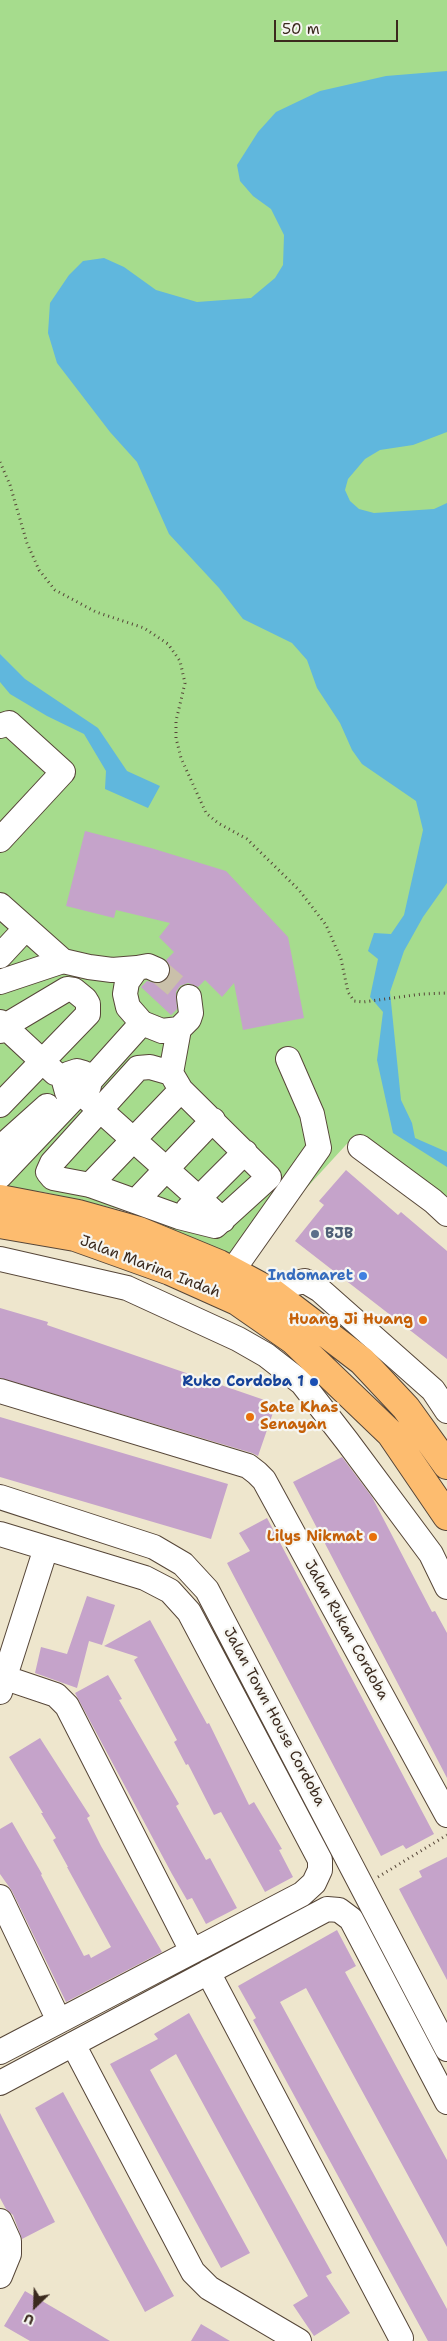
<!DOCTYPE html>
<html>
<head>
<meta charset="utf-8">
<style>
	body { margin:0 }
	#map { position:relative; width:447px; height:2341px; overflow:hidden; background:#eee6cd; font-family:"Shantell Sans",sans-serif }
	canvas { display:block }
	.north { position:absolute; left:10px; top:2281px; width:50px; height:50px; -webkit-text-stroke:4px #f6f6f2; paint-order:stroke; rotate:204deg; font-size:14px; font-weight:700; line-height:20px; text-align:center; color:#3b2a1e }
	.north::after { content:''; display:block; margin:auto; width:18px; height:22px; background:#3b2a1e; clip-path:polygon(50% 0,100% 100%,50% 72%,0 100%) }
	.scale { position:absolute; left:274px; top:20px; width:124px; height:22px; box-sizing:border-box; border:2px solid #3b2a1e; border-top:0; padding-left:6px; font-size:15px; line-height:18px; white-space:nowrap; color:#3b2a1e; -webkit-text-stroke:4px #f6f6f2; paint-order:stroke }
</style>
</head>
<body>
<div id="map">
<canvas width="447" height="2341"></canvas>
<div class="north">U</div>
<div class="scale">50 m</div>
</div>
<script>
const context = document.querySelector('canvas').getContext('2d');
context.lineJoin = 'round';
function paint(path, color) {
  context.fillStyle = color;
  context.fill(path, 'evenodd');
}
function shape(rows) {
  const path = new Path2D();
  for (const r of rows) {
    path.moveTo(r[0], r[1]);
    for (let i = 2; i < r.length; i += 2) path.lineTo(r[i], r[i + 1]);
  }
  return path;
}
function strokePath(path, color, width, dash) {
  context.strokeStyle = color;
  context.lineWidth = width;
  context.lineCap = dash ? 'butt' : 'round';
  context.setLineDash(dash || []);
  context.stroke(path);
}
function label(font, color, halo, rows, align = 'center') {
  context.font = font + ' "Shantell Sans",sans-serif';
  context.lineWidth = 4.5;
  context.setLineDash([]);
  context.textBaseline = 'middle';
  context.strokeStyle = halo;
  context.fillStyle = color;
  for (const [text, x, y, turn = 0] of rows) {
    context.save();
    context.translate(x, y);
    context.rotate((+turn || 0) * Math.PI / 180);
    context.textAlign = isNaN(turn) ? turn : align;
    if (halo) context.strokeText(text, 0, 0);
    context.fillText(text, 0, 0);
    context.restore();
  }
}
paint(shape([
	[0,0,447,0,447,1204,355,1135,300,1195,249,1264,136,1213,43,1192,0,1187]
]), '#a6dc8d');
paint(shape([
	[447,71,447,432,413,445,380,450,365,459,348,479,345,490,350,501,359,509,374,513,434,509,447,503,447,883,423,917,404,951,390,992,401,1100,412,1123,415,1138,447,1152,447,1167,393,1133,377,1060,383,1012,370,997,378,959,368,951,374,933,391,934,404,915,423,830,416,801,362,764,352,750,340,723,317,688,307,660,292,643,243,619,219,588,169,534,137,462,110,432,57,363,48,333,50,303,69,275,83,261,104,258,124,267,156,290,197,302,251,298,275,278,283,265,284,235,271,209,253,196,240,181,237,165,258,132,276,112,320,91,386,76],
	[0,654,25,679,98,728,127,771,160,786,148,808,105,789,106,771,84,734,47,716,10,694,0,682]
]), '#60b7dd');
paint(shape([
	[85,831,151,848,226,871,288,937,304,1018,243,1030,234,983,222,997,205,980,198,987,188,983,180,986,176,992,177,1009,171,1015,141,987,147,981,159,984,169,976,171,968,166,960,174,952,159,937,170,923,116,910,114,918,66,906],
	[346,1170,398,1215,401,1212,447,1251,447,1359,295,1241,324,1205,319,1201],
	[0,1308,48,1322,47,1325,276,1404,258,1456,252,1453,0,1378],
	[0,1417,228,1484,211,1539,0,1477],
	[342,1457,372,1497,432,1612,435,1611,447,1633,447,1778,293,1482],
	[267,1518,434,1834,406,1849,403,1845,381,1856,227,1563,250,1551,239,1533],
	[87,1596,115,1605,102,1645,89,1641,77,1688,35,1673,41,1647,67,1654],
	[150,1620,207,1724,209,1723,249,1805,254,1802,282,1849,279,1850,293,1877,265,1892,221,1812,214,1815,188,1764,186,1765,174,1742,177,1740,134,1660,138,1657,104,1646],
	[108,1675,122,1699,119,1700,179,1804,176,1806,206,1860,210,1858,237,1908,206,1924,192,1898,187,1900,172,1874,75,1693],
	[40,1738,90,1816,87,1818,101,1846,162,1952,66,2002,12,1891,0,1874,0,1829,12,1822,42,1874,41,1875,84,1956,89,1954,91,1958,111,1947,67,1867,68,1867,53,1840,56,1838,41,1813,43,1813,9,1757],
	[447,1857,447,1980,399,1889,422,1877,419,1871],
	[337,1930,356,1966,345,1972,447,2160,447,2247,306,1988,280,2002,447,2309,447,2341,428,2341,253,2020,256,2018,238,1986],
	[189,2013,332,2273,326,2276,350,2313,314,2336,293,2305,308,2296,176,2054,150,2070,250,2253,221,2268,110,2064,158,2039,154,2034],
	[63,2092,174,2296,145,2312,35,2108],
	[0,2113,55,2222,22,2239,13,2215,6,2209,0,2198],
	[25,2291,83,2325,110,2341,30,2341,4,2326],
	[201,2324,230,2341,191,2341]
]), '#c5a3ca');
strokePath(shape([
	[157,970,189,997]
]), '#cac0aa', 24, [24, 12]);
const minor = shape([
	[0,726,9,723,63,772,0,840],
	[0,905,63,961],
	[0,956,26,928],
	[157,970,148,966,137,968,127,982,125,994,128,1007,142,1023,162,1031,179,1029,189,1019,191,1013,189,997],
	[0,982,63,961,89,967,112,970,137,968],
	[0,1022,55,1073],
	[0,1031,5,1026,67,989,74,990,85,999,88,1004,88,1014,0,1105],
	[171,1073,150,1067,138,1068,52,1163,48,1172,53,1178,90,1185,179,1217,215,1226,269,1177,181,1090,171,1073,179,1029],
	[89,1082,142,1023],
	[89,1100,223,1220],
	[360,1147,433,1201,447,1214],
	[0,1148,47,1106],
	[0,1176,75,1097,86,1093,89,1086,88,1078,84,1073,77,1071,68,1074,64,1081,67,1092,75,1097],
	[90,1185,181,1090],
	[136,1201,213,1120],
	[188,1209,245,1152],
	[0,1259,127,1288,238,1339,266,1355,302,1383,347,1441,431,1554,447,1587],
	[233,1270,319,1148,312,1114,288,1059],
	[273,1293,287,1285,305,1281,320,1290,433,1390,447,1411],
	[0,1391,248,1466,257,1473,264,1480,447,1815],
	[0,1497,154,1547,183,1564,207,1590,447,2049],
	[0,1534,145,1578,170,1591,189,1612,320,1860,320,1870,314,1883,302,1894,0,2052],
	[0,1676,56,1695,67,1706,192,1951],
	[0,1692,46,1548],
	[0,1897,59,2021],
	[208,1972,401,2338],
	[73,2044,193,2272,209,2288,299,2341],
	[0,2083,327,1909,339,1910,351,1919,447,2102],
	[0,2221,9,2241,9,2254,0,2276]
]);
const major = shape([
	[0,1199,78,1214,139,1231,219,1264,273,1293,362,1361,406,1408,447,1465],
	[0,1224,75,1237,170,1271,237,1301,293,1340,391,1434,447,1516]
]);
strokePath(minor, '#564638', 26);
strokePath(major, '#564638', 30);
strokePath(shape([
	[0,462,10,485,27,543,39,570,55,590,96,612,144,628,168,644,180,661,185,683,176,721,176,738,181,758,206,813,218,823,247,839,299,890,326,925,341,959,348,992,354,1001,363,1002,422,994,447,993],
	[378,1877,447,1835]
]), '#564638', 3, [1, 4]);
strokePath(minor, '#fff', 24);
strokePath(major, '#fdbc6f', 28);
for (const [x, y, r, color] of [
	[315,1234,5,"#5c6f8a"],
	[363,1276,5,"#3f7fe0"],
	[423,1320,5,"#e8710a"],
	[314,1382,5,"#1a4fb4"],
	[250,1417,5,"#e8710a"],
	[373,1537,5,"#e8710a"]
]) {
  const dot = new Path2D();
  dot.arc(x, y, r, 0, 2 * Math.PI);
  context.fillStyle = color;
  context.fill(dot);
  strokePath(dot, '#f6f6f2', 2);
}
label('bold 15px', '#4e5e75', '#f6f6f2', [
	["BJB",325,1234]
], 'left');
label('15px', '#3b2a1e', '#f6f6f2', [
	["Jalan Marina Indah",150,1267,21],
	["Jalan Rukan Cordoba",346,1630,61],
	["Jalan Town House Cordoba",274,1717,62]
]);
label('bold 15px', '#366cbe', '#f6f6f2', [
	["Indomaret",353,1276]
], 'right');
label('bold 15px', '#c56008', '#f6f6f2', [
	["Huang Ji Huang",413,1320],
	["Sate Khas",260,1408,"left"],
	["Senayan",260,1425,"left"],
	["Lilys Nikmat",363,1537]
], 'right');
label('bold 15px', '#164399', '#f6f6f2', [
	["Ruko Cordoba 1",304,1382]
], 'right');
</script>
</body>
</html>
